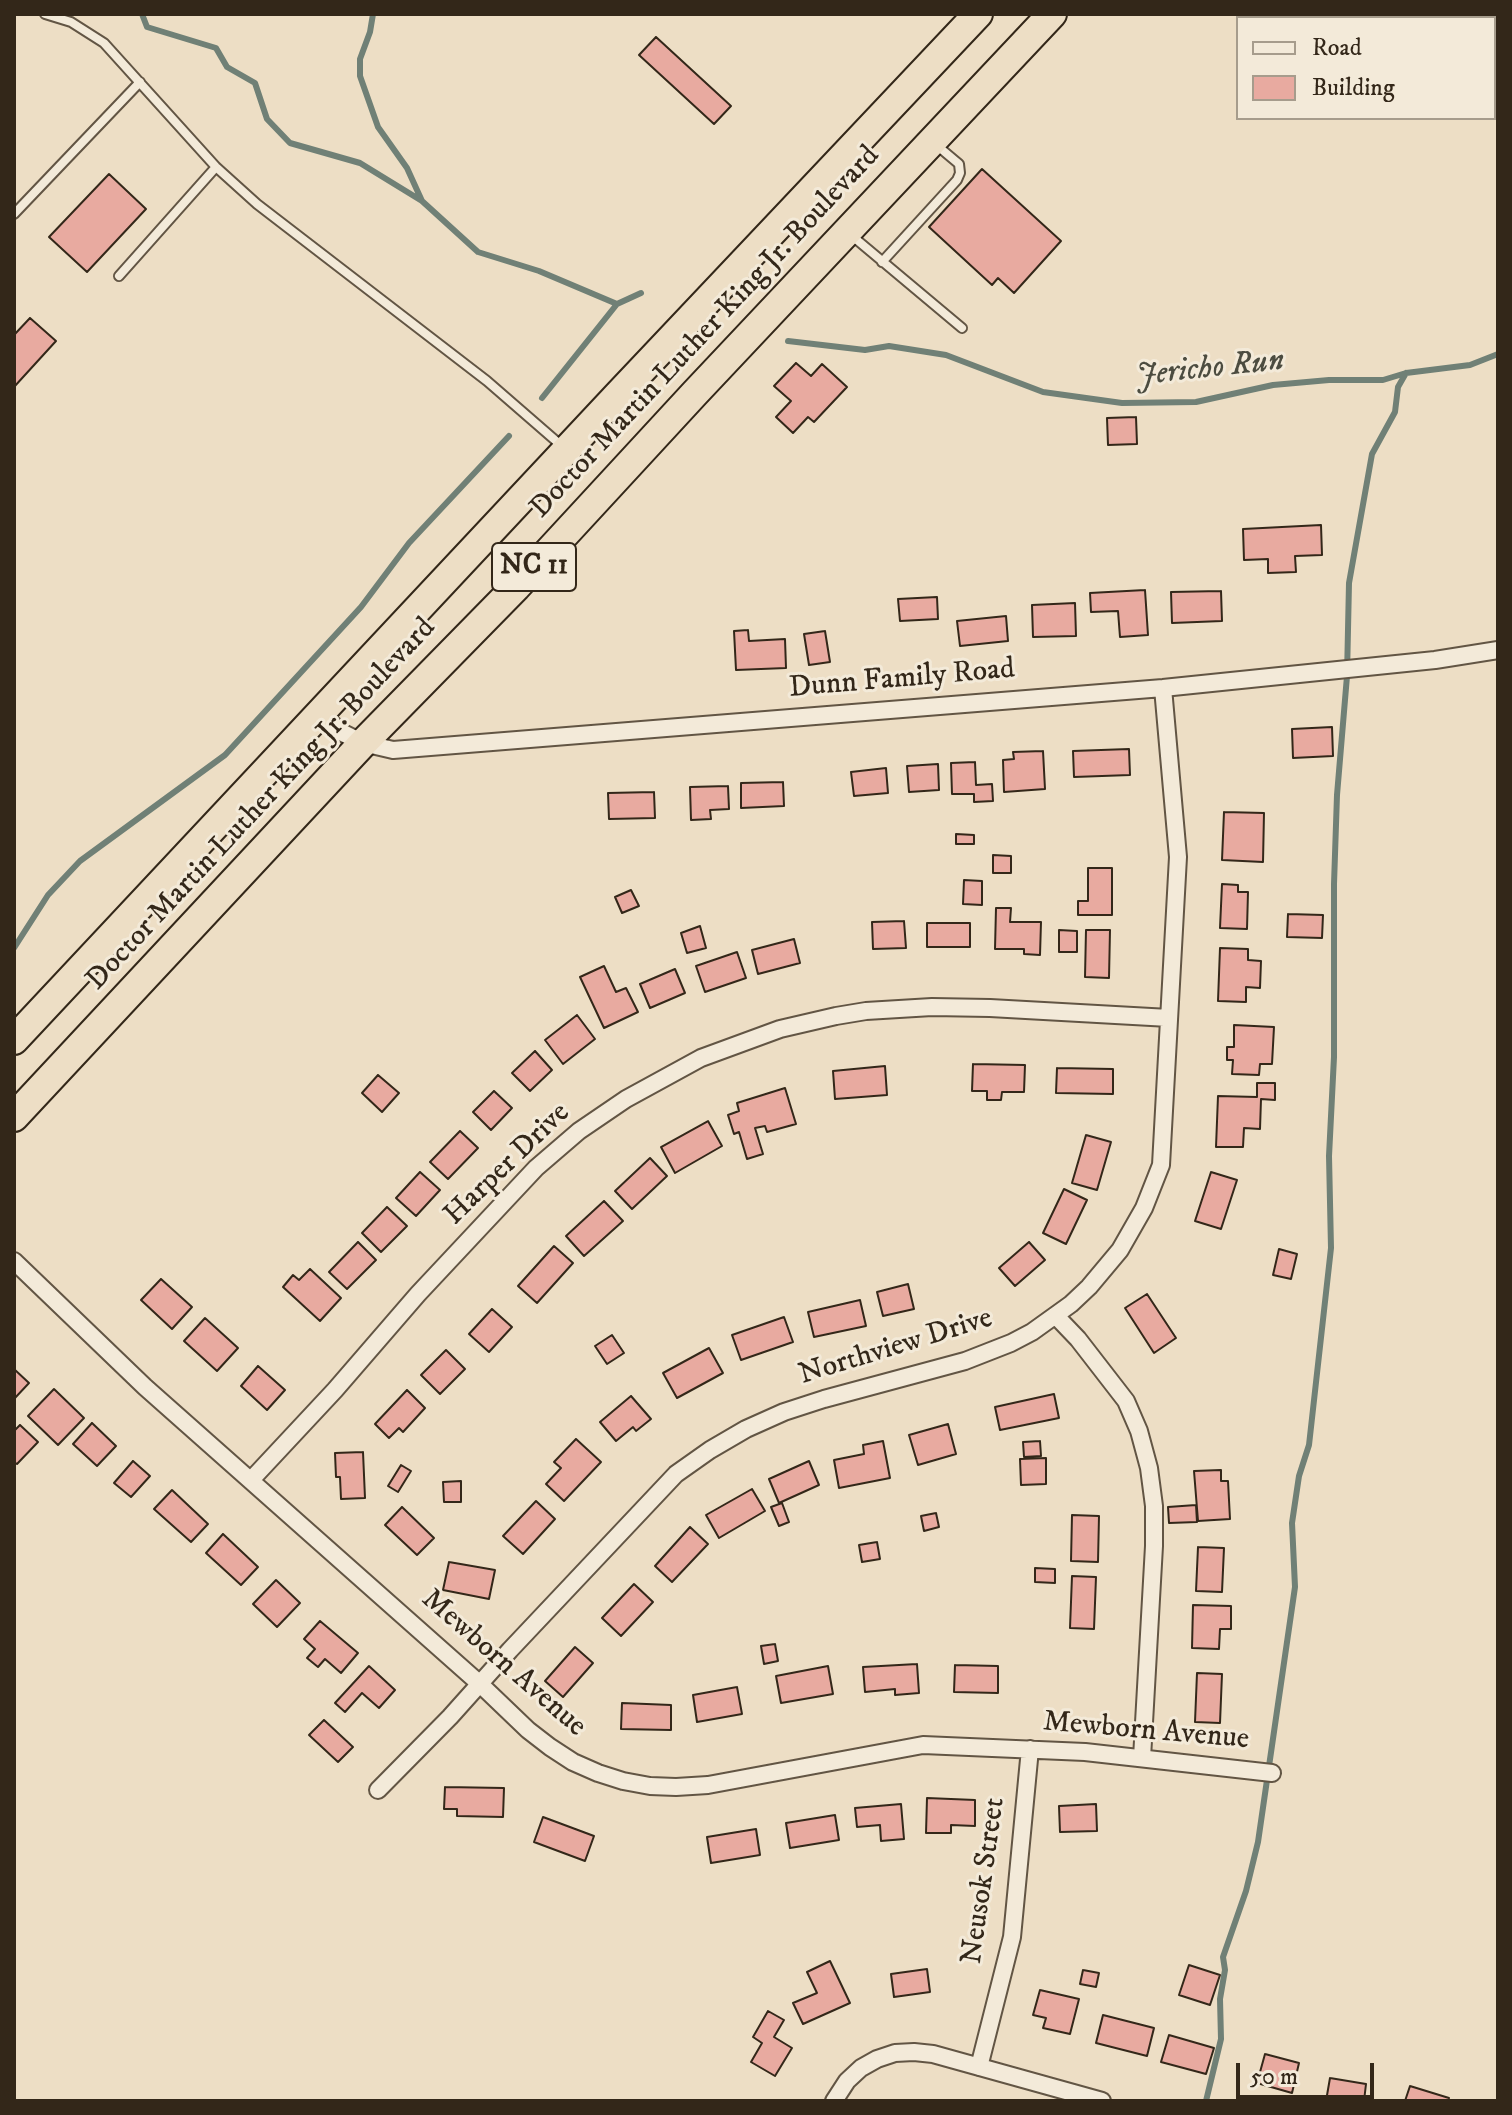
<!DOCTYPE html>
<html>
<head>
<meta charset="utf-8">
<style>
	body { margin:0 }
	#map { position:relative; width:1512px; height:2115px; overflow:hidden; background:#eddec5; font-family:"IM FELL DW Pica",serif }
	canvas { display:block }
	.frame { position:absolute; inset:0; border:16px solid #332719; pointer-events:none }
	.legend { position:absolute; left:1236px; top:16px; width:260px; height:104px; box-sizing:border-box; background:#f3ead9; border:2px solid #a69c8c; margin:0; padding:10px 14px; list-style:none; font-size:24px; color:#332719 }
	.legend li { display:flex; align-items:center; gap:16px; height:40px }
	.legend b { width:40px; border:2px solid #a69c8c }
	.scale { position:absolute; left:1236px; top:2063px; width:138px; height:36px; box-sizing:border-box; border:4px solid #332719; border-top:0; padding-left:10px; font-size:24px; line-height:28px; white-space:nowrap; color:#332719; -webkit-text-stroke:6px #f3ead9; paint-order:stroke }
</style>
</head>
<body>
<div id="map">
<canvas width="1512" height="2115"></canvas>
<div class="frame"></div>
<ul class="legend">
<li><b style="height:10px;background:#f3ead9"></b>Road</li>
<li><b style="height:22px;background:#e8aaa0"></b>Building</li>
</ul>
<div class="scale">50 m</div>
</div>
<script>
const context = document.querySelector('canvas').getContext('2d');
context.lineJoin = 'round';
function shape(rows) {
  const path = new Path2D();
  for (const r of rows) {
    path.moveTo(r[0], r[1]);
    for (let i = 2; i < r.length; i += 2) path.lineTo(r[i], r[i + 1]);
  }
  return path;
}
function strokePath(path, color, width, dash) {
  context.strokeStyle = color;
  context.lineWidth = width;
  context.lineCap = dash ? 'butt' : 'round';
  context.setLineDash(dash || []);
  context.stroke(path);
}
function paint(path, color) {
  context.fillStyle = color;
  context.fill(path, 'evenodd');
}
function label(font, color, halo, rows, align = 'center') {
  context.font = font + ' "IM FELL DW Pica",serif';
  context.lineWidth = 6;
  context.setLineDash([]);
  context.textBaseline = 'middle';
  context.strokeStyle = halo;
  context.fillStyle = color;
  for (const [text, x, y, turn = 0] of rows) {
    context.save();
    context.translate(x, y);
    context.rotate((+turn || 0) * Math.PI / 180);
    context.textAlign = isNaN(turn) ? turn : align;
    if (halo) context.strokeText(text, 0, 0);
    context.fillText(text, 0, 0);
    context.restore();
  }
}
strokePath(shape([
	[142,14,147,27,216,48,227,67,255,83,267,119,290,143,360,163,422,201,478,252,539,271,617,304,641,293],
	[373,14,370,32,360,59,360,76,378,127,407,168,422,201],
	[788,341,865,350,889,346,946,355,1043,392,1122,403,1196,402,1273,385,1329,380,1383,380,1406,373,1470,365,1498,354],
	[542,398,617,304],
	[14,948,48,895,80,861,225,755,361,607,409,543,509,436],
	[1206,2101,1221,2039,1220,1999,1225,1970,1223,1957,1246,1891,1258,1842,1295,1587,1292,1523,1299,1476,1309,1445,1331,1248,1329,1156,1334,1057,1334,884,1337,795,1347,676,1349,583,1372,454,1395,412,1398,387,1406,373]
]), '#708076', 6);
const building = shape([
	[656,37,731,106,714,124,639,55,656,37],
	[982,169,1061,241,1014,293,998,278,992,285,929,227,982,169],
	[109,174,146,209,87,272,49,237,109,174],
	[30,318,56,341,14,387,14,335,30,318],
	[796,363,811,376,822,364,847,387,814,422,808,417,793,433,776,417,791,401,774,386,796,363],
	[1136,417,1137,444,1108,445,1107,418,1136,417],
	[1321,525,1322,555,1295,556,1296,572,1268,573,1268,559,1244,560,1243,529,1321,525],
	[1145,590,1148,635,1120,637,1118,611,1091,612,1090,593,1145,590],
	[1221,591,1222,621,1172,623,1171,592,1221,591],
	[937,597,938,619,900,621,898,599,937,597],
	[1075,603,1076,636,1033,637,1032,605,1075,603],
	[1006,616,1008,641,960,646,957,621,1006,616],
	[748,630,749,641,785,639,786,668,736,670,734,631,748,630],
	[825,631,830,662,809,665,804,634,825,631],
	[1332,727,1333,756,1293,758,1292,729,1332,727],
	[1129,749,1130,775,1074,777,1073,751,1129,749],
	[1043,751,1045,789,1004,792,1003,760,1014,759,1013,752,1043,751],
	[975,762,976,785,992,784,993,801,974,802,974,794,952,794,951,763,975,762],
	[938,764,939,790,909,792,907,766,938,764],
	[886,768,888,793,854,796,851,772,886,768],
	[783,782,784,806,741,808,741,783,783,782],
	[728,786,729,809,710,810,711,819,691,820,690,787,728,786],
	[654,792,655,818,609,819,608,793,654,792],
	[1224,812,1264,813,1263,862,1222,860,1224,812],
	[956,834,974,835,974,844,956,844,956,834],
	[993,855,1011,856,1011,873,993,873,993,855],
	[1088,868,1112,868,1112,915,1078,915,1078,901,1088,901,1088,868],
	[964,880,982,881,982,905,963,904,964,880],
	[1222,884,1238,885,1238,892,1248,892,1247,929,1220,928,1222,884],
	[631,890,639,906,622,913,615,897,631,890],
	[996,908,1011,908,1010,922,1041,922,1040,955,1024,954,1024,949,995,949,996,908],
	[1288,914,1323,915,1322,938,1287,937,1288,914],
	[904,921,906,948,873,949,872,922,904,921],
	[927,923,970,923,970,947,927,947,927,923],
	[700,926,706,948,687,953,681,933,700,926],
	[1059,930,1077,931,1077,952,1059,952,1059,930],
	[1086,930,1110,930,1109,978,1085,977,1086,930],
	[794,939,800,963,758,974,752,950,794,939],
	[1220,948,1248,949,1248,960,1261,961,1260,988,1246,987,1246,1002,1218,1001,1220,948],
	[737,952,746,978,705,992,696,966,737,952],
	[604,966,616,992,626,988,638,1012,604,1028,580,977,604,966],
	[675,969,685,993,650,1008,640,984,675,969],
	[577,1015,595,1039,563,1064,545,1040,577,1015],
	[1234,1025,1274,1027,1272,1064,1260,1064,1259,1075,1232,1074,1233,1060,1227,1060,1227,1047,1234,1047,1234,1025],
	[535,1051,552,1070,530,1091,512,1073,535,1051],
	[973,1064,1025,1065,1024,1092,1002,1092,1001,1100,987,1100,987,1091,972,1091,973,1064],
	[885,1066,887,1095,835,1099,833,1071,885,1066],
	[1057,1068,1113,1069,1113,1094,1056,1093,1057,1068],
	[378,1075,399,1093,382,1112,362,1093,378,1075],
	[1257,1083,1275,1083,1275,1100,1261,1099,1260,1129,1244,1128,1243,1147,1216,1147,1218,1096,1257,1097,1257,1083],
	[785,1088,796,1124,767,1132,765,1126,755,1128,763,1154,747,1159,739,1132,734,1134,728,1115,739,1111,737,1103,785,1088],
	[494,1091,512,1108,491,1130,473,1112,494,1091],
	[708,1121,722,1146,675,1173,661,1147,708,1121],
	[460,1131,478,1148,448,1179,430,1162,460,1131],
	[1086,1135,1111,1142,1097,1190,1072,1183,1086,1135],
	[650,1158,667,1176,632,1209,615,1191,650,1158],
	[420,1172,440,1190,416,1216,396,1198,420,1172],
	[1211,1172,1237,1180,1221,1229,1195,1221,1211,1172],
	[1064,1189,1087,1200,1066,1244,1043,1233,1064,1189],
	[604,1201,623,1221,584,1256,566,1236,604,1201],
	[387,1207,407,1226,381,1252,362,1233,387,1207],
	[358,1242,376,1260,347,1289,329,1272,358,1242],
	[1029,1242,1045,1260,1015,1286,999,1268,1029,1242],
	[554,1246,573,1263,537,1303,518,1286,554,1246],
	[1279,1249,1297,1254,1291,1279,1273,1275,1279,1249],
	[310,1269,341,1298,320,1321,283,1287,293,1275,299,1280,310,1269],
	[161,1279,192,1307,172,1329,141,1300,161,1279],
	[908,1284,914,1309,883,1316,877,1292,908,1284],
	[1147,1294,1176,1338,1154,1353,1125,1308,1147,1294],
	[860,1300,866,1326,814,1337,808,1312,860,1300],
	[492,1309,512,1327,489,1352,469,1334,492,1309],
	[784,1317,793,1342,741,1360,732,1335,784,1317],
	[205,1318,238,1348,217,1371,184,1341,205,1318],
	[612,1335,624,1353,607,1364,595,1346,612,1335],
	[709,1348,723,1373,677,1398,663,1373,709,1348],
	[446,1350,465,1369,440,1394,421,1375,446,1350],
	[258,1366,285,1390,267,1410,241,1386,258,1366],
	[14,1369,29,1383,14,1399,14,1369],
	[54,1389,84,1418,58,1445,28,1416,54,1389],
	[407,1390,425,1408,403,1432,399,1428,389,1438,375,1424,407,1390],
	[1054,1394,1059,1418,1000,1430,995,1407,1054,1394],
	[631,1396,651,1419,636,1431,633,1427,616,1441,600,1422,631,1396],
	[92,1423,116,1446,97,1466,73,1444,92,1423],
	[948,1424,956,1454,918,1465,909,1435,948,1424],
	[20,1425,38,1442,17,1464,14,1462,14,1431,20,1425],
	[576,1439,601,1462,564,1501,546,1484,561,1468,554,1462,576,1439],
	[883,1441,890,1478,839,1488,834,1460,864,1454,863,1445,883,1441],
	[1040,1441,1041,1456,1024,1457,1023,1442,1040,1441],
	[363,1452,365,1498,341,1499,340,1477,336,1477,335,1453,363,1452],
	[1046,1458,1046,1484,1021,1485,1020,1459,1046,1458],
	[133,1461,150,1476,131,1497,114,1483,133,1461],
	[809,1461,819,1485,779,1503,769,1479,809,1461],
	[401,1465,411,1471,398,1492,388,1486,401,1465],
	[1221,1470,1221,1481,1228,1481,1230,1519,1198,1521,1194,1471,1221,1470],
	[461,1481,461,1502,444,1502,443,1482,461,1481],
	[752,1489,765,1511,719,1538,706,1515,752,1489],
	[172,1490,208,1524,191,1542,154,1509,172,1490],
	[536,1501,555,1519,523,1554,503,1536,536,1501],
	[782,1503,789,1522,779,1526,771,1507,782,1503],
	[1196,1505,1197,1522,1169,1523,1168,1507,1196,1505],
	[402,1507,434,1538,417,1555,385,1525,402,1507],
	[936,1513,939,1527,924,1531,921,1516,936,1513],
	[1072,1515,1099,1516,1098,1562,1071,1561,1072,1515],
	[690,1527,708,1544,672,1582,655,1566,690,1527],
	[223,1534,258,1567,241,1585,206,1553,223,1534],
	[877,1542,880,1559,862,1562,859,1545,877,1542],
	[1198,1547,1224,1548,1222,1592,1196,1591,1198,1547],
	[449,1562,495,1570,489,1599,443,1590,449,1562],
	[1035,1568,1055,1569,1055,1583,1035,1582,1035,1568],
	[1072,1576,1096,1577,1094,1629,1070,1628,1072,1576],
	[276,1580,300,1603,277,1627,253,1604,276,1580],
	[634,1584,653,1602,621,1636,602,1618,634,1584],
	[1193,1605,1231,1606,1231,1629,1220,1629,1219,1649,1192,1648,1193,1605],
	[320,1621,358,1653,341,1673,325,1659,318,1667,307,1658,315,1649,304,1639,320,1621],
	[775,1644,778,1661,764,1664,761,1646,775,1644],
	[575,1647,593,1663,563,1697,545,1681,575,1647],
	[917,1664,919,1693,895,1695,895,1689,865,1692,863,1667,917,1664],
	[955,1665,998,1666,998,1693,954,1692,955,1665],
	[369,1666,395,1690,379,1708,362,1693,345,1712,335,1703,369,1666],
	[828,1666,833,1694,781,1703,776,1676,828,1666],
	[1197,1673,1222,1674,1220,1723,1195,1722,1197,1673],
	[737,1687,742,1714,697,1722,693,1695,737,1687],
	[622,1703,671,1705,671,1730,621,1729,622,1703],
	[324,1720,353,1747,338,1762,309,1735,324,1720],
	[445,1787,504,1788,503,1817,457,1816,457,1809,444,1809,445,1787],
	[927,1798,975,1800,975,1826,951,1825,951,1833,926,1833,927,1798],
	[901,1804,904,1839,881,1841,880,1825,857,1827,855,1808,901,1804],
	[1096,1804,1097,1831,1060,1832,1059,1806,1096,1804],
	[835,1815,839,1840,790,1848,786,1823,835,1815],
	[543,1817,594,1836,585,1861,534,1842,543,1817],
	[756,1829,760,1855,711,1863,707,1837,756,1829],
	[830,1961,850,2003,803,2024,793,2003,817,1993,807,1972,830,1961],
	[1189,1965,1220,1975,1210,2005,1179,1995,1189,1965],
	[927,1969,930,1992,894,1997,891,1974,927,1969],
	[1083,1970,1099,1973,1096,1987,1080,1984,1083,1970],
	[1040,1990,1079,1999,1070,2034,1043,2028,1046,2018,1033,2015,1040,1990],
	[768,2011,784,2020,774,2037,792,2048,775,2076,751,2062,762,2043,753,2037,768,2011],
	[1103,2015,1154,2028,1147,2056,1096,2043,1103,2015],
	[1169,2035,1214,2048,1206,2074,1161,2062,1169,2035],
	[1265,2054,1299,2063,1292,2093,1257,2083,1265,2054],
	[1330,2078,1366,2084,1364,2101,1326,2101,1330,2078],
	[1410,2086,1449,2098,1448,2101,1405,2101,1410,2086]
]);
paint(building, '#e8aaa0');
strokePath(building, '#332719', 2);
const service = shape([
	[45,14,71,22,104,43,216,167,257,204,487,381,563,447],
	[14,214,140,82],
	[851,235,962,328],
	[882,262,957,180,960,173,959,164,934,143],
	[119,276,216,167]
]);
const minor = shape([
	[320,713,341,732,363,743,393,750,1163,688,1435,660,1498,650],
	[14,1261,145,1387,480,1684,528,1730,550,1747,573,1762,598,1773,623,1781,650,1786,676,1787,708,1785,923,1745,1085,1752,1272,1773],
	[1056,1316,1078,1339,1126,1401,1139,1431,1149,1468,1154,1506,1154,1546,1142,1758],
	[251,1480,335,1390,418,1294,536,1168,579,1131,626,1099,701,1058,780,1029,836,1016,866,1011,932,1007,990,1008,1169,1018],
	[378,1790,450,1717,510,1650,676,1474,710,1450,746,1429,784,1412,824,1399,965,1361,1011,1343,1032,1332,1071,1304,1089,1287,1120,1250,1144,1208,1161,1165,1178,857,1163,688],
	[979,2067,1012,1937,1030,1749],
	[834,2101,847,2081,861,2068,877,2059,895,2053,914,2052,933,2054,1102,2101]
]);
const trunk = shape([
	[14,1040,618,395,978,14],
	[14,1117,363,743,516,587,695,393,1052,14]
]);
strokePath(service, '#625544', 12);
strokePath(minor, '#625544', 20);
strokePath(trunk, '#332719', 32);
strokePath(service, '#f3ead9', 8);
strokePath(minor, '#f3ead9', 16);
strokePath(trunk, '#eddec5', 28);
for (const [x, y, w] of [
	[534,567,84]
]) {
  const box = new Path2D();
  box.roundRect(x - w / 2, y - 24, w, 48, 6);
  context.fillStyle = '#f3ead9';
  context.fill(box);
  strokePath(box, '#332719', 2);
}
label('bold 28px', '#332719', null, [
	["NC 11",534,567]
]);
label('30px', '#332719', '#f3ead9', [
	["Doctor Martin Luther King Jr. Boulevard",706,333,-47],
	["Dunn Family Road",902,680,-5],
	["Doctor Martin Luther King Jr. Boulevard",262,805,-47],
	["Harper Drive",508,1165,-44],
	["Northview Drive",896,1348,-17],
	["Mewborn Avenue",503,1664,41],
	["Mewborn Avenue",1146,1732,5],
	["Neusok Street",985,1881,-82]
]);
label('italic 32px', '#4c4c40', '#f3ead9', [
	["Jericho Run",1210,370,-6]
]);
</script>
</body>
</html>
